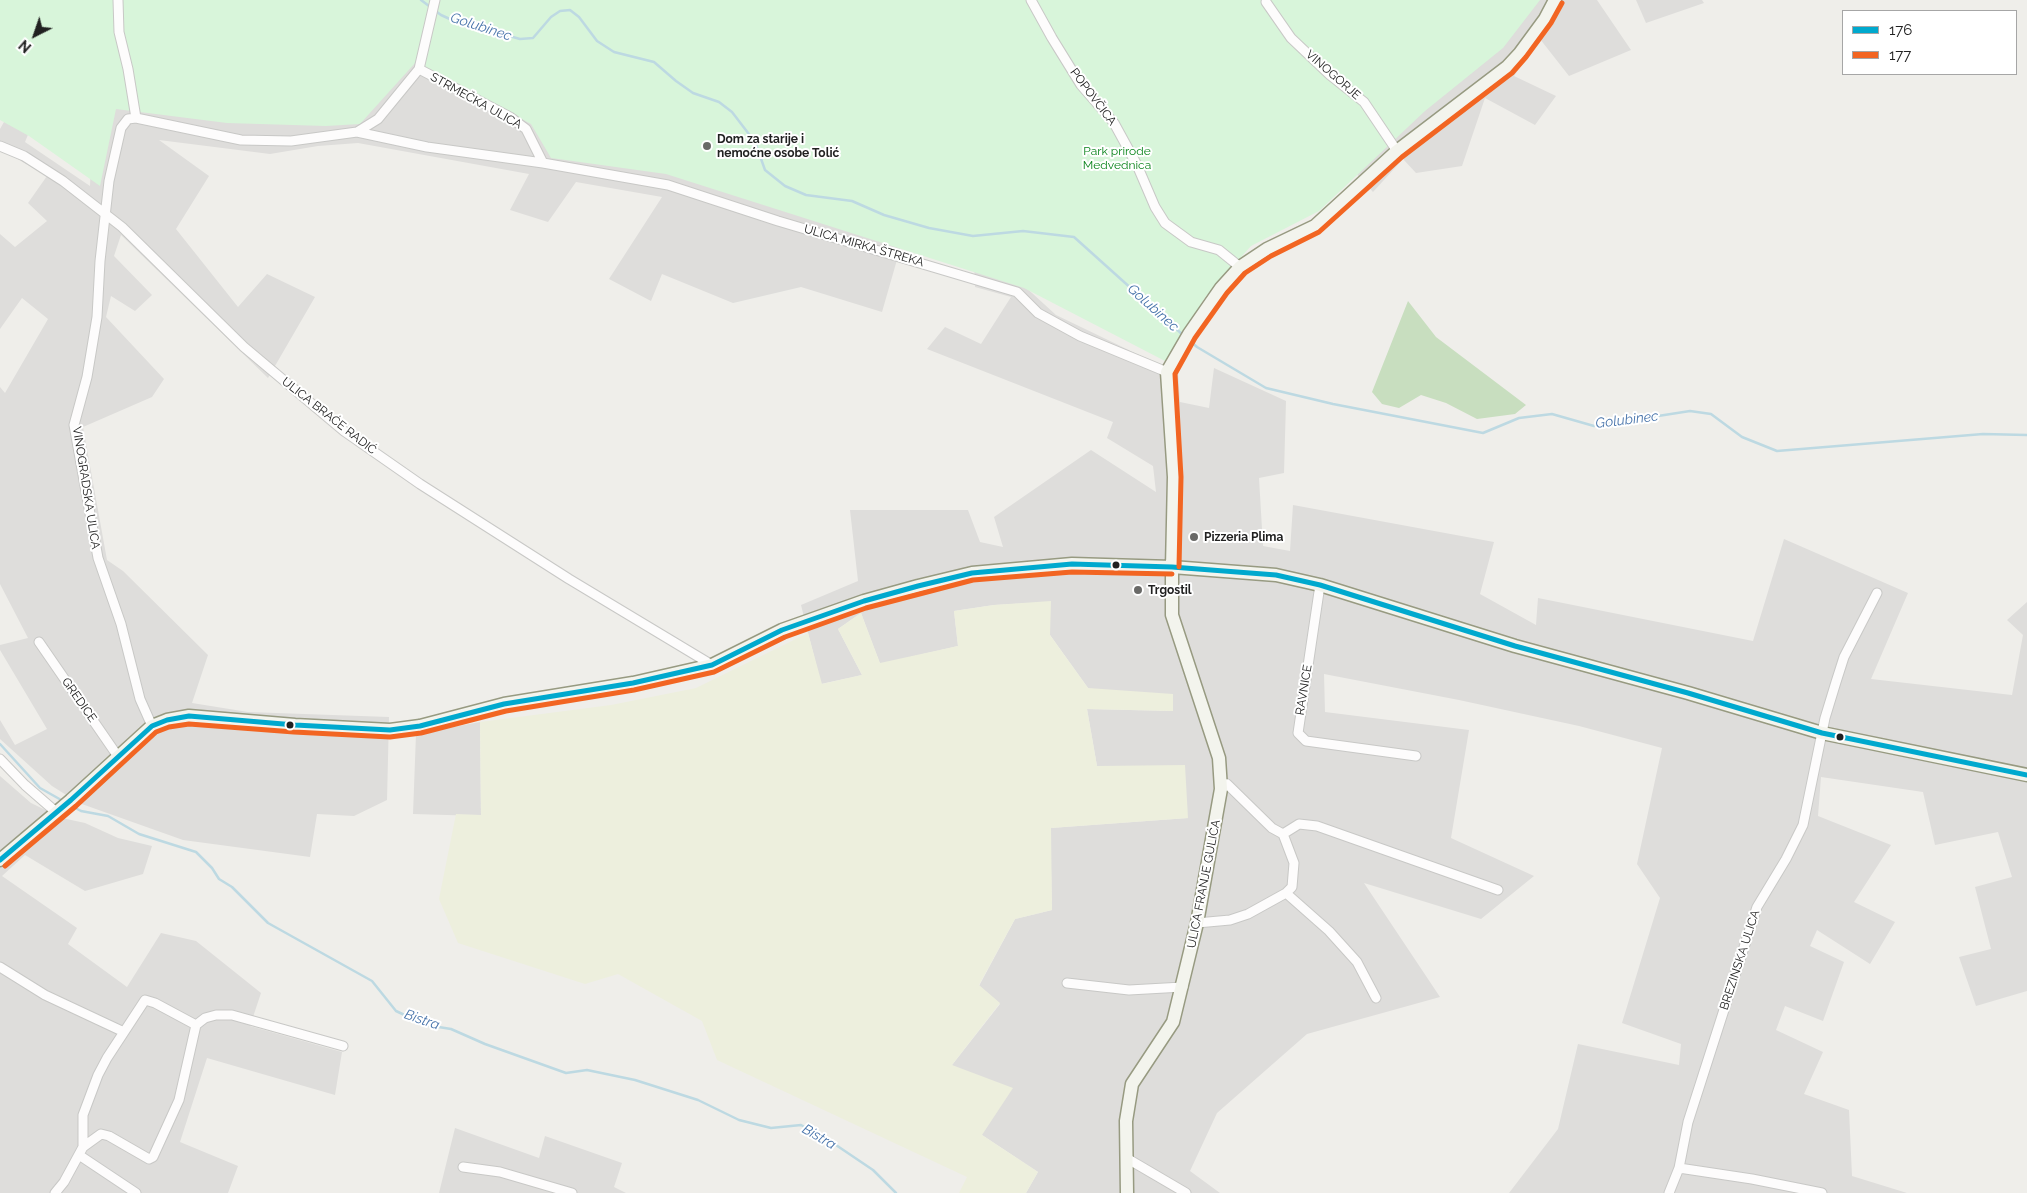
<!DOCTYPE html>
<html>
<head>
<meta charset="utf-8">
<style>
	body { margin:0 }
	#map { position:relative; width:2027px; height:1193px; overflow:hidden; background:#efeeea; font-family:Raleway,sans-serif }
	canvas { display:block }
	.legend { position:absolute; left:1842px; top:10px; width:175px; height:65px; box-sizing:border-box; background:#fff; border:1px solid #a6a6a6; margin:0; padding:6px 9px; list-style:none; font-size:15px; color:#212121 }
	.legend li { display:flex; align-items:center; gap:10px; height:25px }
	.legend b { width:25px; border:1px solid #a6a6a6 }
	.north { position:absolute; left:10px; top:10px; width:50px; height:50px; -webkit-text-stroke:4px #fff; paint-order:stroke; rotate:221deg; font-size:14px; font-weight:700; line-height:20px; text-align:center; color:#212121 }
	.north::after { content:''; display:block; margin:auto; width:18px; height:22px; background:#212121; clip-path:polygon(50% 0,100% 100%,50% 72%,0 100%) }
</style>
</head>
<body>
<div id="map">
<canvas width="2027" height="1193"></canvas>
<ul class="legend">
<li><b style="height:6px;background:#00a9ce"></b>176</li>
<li><b style="height:6px;background:#f26522"></b>177</li>
</ul>
<div class="north">N</div>
</div>
<script>
const context = document.querySelector('canvas').getContext('2d');
context.lineJoin = 'round';
function paint(path, color) {
  context.fillStyle = color;
  context.fill(path, 'evenodd');
}
function shape(rows) {
  const path = new Path2D();
  for (const r of rows) {
    path.moveTo(r[0], r[1]);
    for (let i = 2; i < r.length; i += 2) path.lineTo(r[i], r[i + 1]);
  }
  return path;
}
function strokePath(path, color, width, dash) {
  context.strokeStyle = color;
  context.lineWidth = width;
  context.lineCap = dash ? 'butt' : 'round';
  context.setLineDash(dash || []);
  context.stroke(path);
}
function label(font, color, halo, rows, align = 'center') {
  context.font = font + ' Raleway,sans-serif';
  context.lineWidth = 4;
  context.setLineDash([]);
  context.textBaseline = 'middle';
  context.strokeStyle = halo;
  context.fillStyle = color;
  for (const [text, x, y, turn = 0] of rows) {
    context.save();
    context.translate(x, y);
    context.rotate((+turn || 0) * Math.PI / 180);
    context.textAlign = isNaN(turn) ? turn : align;
    if (halo) context.strokeText(text, 0, 0);
    context.fillText(text, 0, 0);
    context.restore();
  }
}
paint(shape([
	[1250,0,1597,0,1631,50,1569,76,1540,39,1514,76,1556,96,1535,125,1485,98,1462,166,1416,173,1403,159,1373,192,1265,74],
	[1636,0,1702,0,1704,3,1646,23],
	[323,3,907,225,882,312,801,287,733,303,662,274,651,301,609,279,662,197,576,182,548,222,510,210,529,174,358,143,318,146,270,154,159,140,209,176,176,229,238,307,267,274,315,297,268,378,121,235,114,256,152,295,135,311,111,296,106,317,164,379,152,397,83,427,107,560,123,571,208,655,192,703,248,712,389,717,387,800,354,816,317,814,310,857,183,840,79,803,52,786,0,739,0,720,15,745,47,729,0,650,0,645,28,638,0,584,0,387,5,393,48,319,22,298,0,329,0,234,15,247,47,221,28,203,47,176,0,149,0,129,16,101,38,110,25,142,90,186,93,115],
	[973,239,1056,315,1164,367,1178,372,1180,402,1209,408,1214,368,1286,401,1284,473,1259,478,1263,546,1290,551,1293,505,1494,542,1480,594,1536,625,1538,598,1753,641,1784,539,1908,593,1871,679,2012,695,2023,635,2007,620,2027,602,2027,991,1976,1006,1959,957,1991,949,1975,887,2012,877,1998,832,1935,845,1923,792,1821,777,1818,816,1891,845,1854,902,1895,922,1870,964,1817,930,1810,946,1844,962,1823,1021,1785,1006,1776,1030,1823,1052,1804,1094,1849,1110,1852,1176,1907,1193,1509,1193,1558,1129,1578,1044,1679,1065,1681,1044,1622,1023,1660,898,1637,864,1662,748,1579,726,1459,700,1324,674,1325,712,1469,730,1451,838,1534,876,1481,919,1364,883,1440,997,1307,1034,1217,1113,1190,1171,1220,1193,1026,1193,1038,1172,982,1135,952,1065,1000,1004,979,986,1015,919,1052,910,1050,828,1188,818,1097,766,1087,709,1173,711,1088,688,1050,635,1050,602,994,605,954,611,958,646,880,664,861,613,838,629,862,675,821,684,801,605,858,581,850,510,968,510,980,542,1003,547,994,517,1091,450,1156,492,1153,466,1107,438,1113,422,927,349,945,327,981,344,1011,297,975,287],
	[480,722,481,816,413,814,416,734],
	[0,776,31,803,62,818,85,823,118,838,152,846,143,874,85,891,25,855,2,876,77,928,68,944,127,987,161,933,196,941,261,993,250,1026,342,1052,335,1095,207,1058,180,1142,238,1166,228,1193,0,1193],
	[455,1128,539,1158,545,1136,622,1163,614,1187,626,1193,439,1193]
]), '#dedddb');
paint(shape([
	[1051,601,1050,635,1088,688,1173,694,1173,711,1087,709,1097,766,1185,765,1188,818,1051,828,1052,910,1015,919,979,985,1000,1003,952,1065,1013,1088,982,1135,1038,1172,1026,1193,959,1193,967,1177,717,1060,702,1021,618,974,585,984,458,943,439,899,456,814,481,815,480,722,611,705,696,688,808,633,822,684,862,675,838,629,861,613,880,663,958,646,954,611,994,605]
]), '#edefdd');
paint(shape([
	[1408,301,1436,337,1526,405,1515,414,1477,419,1446,403,1421,395,1399,408,1382,404,1372,392]
]), '#c8debf');
paint(shape([
	[0,0,1540,0,1503,48,1425,111,1319,211,1251,246,1206,296,1165,361,1024,288,666,174,551,158,531,124,416,62,360,124,326,126,227,123,116,109,100,186,29,136,0,120]
]), '#d8f5da');
strokePath(shape([
	[421,0,441,15,452,20,520,39,533,38,551,17,560,11,570,10,579,17,597,41,614,52,654,62,676,81,693,93,719,102,732,112,755,142,765,170,785,186,806,195,852,201,884,215,929,228,973,236,1023,231,1074,237,1183,335],
	[1189,340,1197,347,1266,388,1333,404,1483,433,1519,418,1552,414,1594,426,1690,411,1711,414,1742,437,1777,451,1983,434,2027,435],
	[0,744,40,788,63,801],
	[70,805,81,811,108,816,139,834,196,852,212,868,219,879,232,887,268,923,372,981,396,1011,426,1025,451,1029,485,1044,566,1073,587,1070,635,1080,698,1100,739,1120,771,1128,801,1125,830,1141,873,1170,896,1193]
]), '#bdd9e2', 2.5);
const street = shape([
	[118,0,119,32,128,69,136,118],
	[1031,0,1052,38,1081,85,1114,123,1137,165,1155,207,1165,223,1191,242,1219,250,1240,267],
	[1266,2,1291,38,1330,75,1364,102,1397,151],
	[419,69,510,117,526,129,543,163],
	[357,132,378,119,419,69,435,0],
	[0,146,24,156,63,181,122,227,244,347,344,431,420,484,569,579,712,665],
	[1320,585,1298,733,1306,741,1416,756],
	[39,642,119,758],
	[152,726,140,699,121,624,98,558,74,425,87,377,97,317,100,261,109,181,121,128,128,119,136,118,241,140,291,141,357,132,427,147,543,163,668,185,778,221,1017,292,1038,313,1080,336,1167,372],
	[0,759,25,785,56,812],
	[1221,789,1227,784,1272,828,1283,834,1299,824,1317,826,1498,890],
	[1286,893,1329,931,1357,962,1376,998],
	[1197,923,1230,920,1248,914,1286,893,1292,887,1294,863,1283,834],
	[0,967,45,995,124,1032],
	[1067,983,1129,990,1183,987],
	[83,1147,83,1115,98,1075,107,1058,145,1000,155,1003,196,1025],
	[79,1155,136,1193],
	[1128,1159,1186,1193],
	[463,1167,500,1172,572,1193],
	[1679,1168,1752,1179,1822,1193],
	[55,1193,64,1182,83,1147,101,1134,109,1136,149,1159,153,1157,179,1100,196,1025,205,1018,216,1015,232,1015,343,1046],
	[1669,1193,1679,1168,1688,1122,1757,907,1786,859,1803,825,1825,718,1836,682,1844,657,1877,593]
]);
const secondary = shape([
	[0,860,71,800,152,726,167,720,189,716,295,725,390,730,420,726,504,704,633,683,712,665,782,630,864,601,918,586,972,573,1072,564,1172,567,1276,575,1320,585,1515,646,1688,693,1822,733,2027,775],
	[1127,1193,1126,1121,1132,1084,1173,1022,1197,923,1221,789,1219,758,1172,615,1172,567,1174,477,1167,372,1189,334,1221,288,1240,267,1267,249,1315,226,1397,151,1507,67,1520,53,1545,19,1555,0]
]);
strokePath(street, '#c8c8c6', 11);
strokePath(secondary, '#979a81', 15);
strokePath(street, '#fdfcfc', 9);
strokePath(secondary, '#f3f4ed', 12);
strokePath(shape([
	[0,860,71,800,152,726,167,720,189,716,295,725,390,730,420,726,504,704,633,683,712,665,782,630,864,601,918,586,972,573,1072,564,1172,567,1276,575,1320,585,1515,646,1688,693,1822,733,2027,775]
]), '#00a9ce', 5);
strokePath(shape([
	[1179,567,1181,477,1175,374,1195,338,1227,293,1245,273,1271,256,1319,232,1402,157,1512,73,1526,57,1551,23,1562,3],
	[5,866,76,806,156,732,169,727,189,724,294,732,390,737,421,733,506,711,634,690,714,672,785,637,866,608,973,580,1072,572,1172,574]
]), '#f26522', 5);
for (const [x, y, r, color] of [
	[707,146,5,"#696967"],
	[1194,537,5,"#696967"],
	[1116,565,4.5,"#212121"],
	[1138,590,5,"#696967"],
	[290,725,4.5,"#212121"],
	[1840,737,4.5,"#212121"]
]) {
  const dot = new Path2D();
  dot.arc(x, y, r, 0, 2 * Math.PI);
  context.fillStyle = color;
  context.fill(dot);
  strokePath(dot, '#fff', 2);
}
label('12px', '#212121', '#fff', [
	["VINOGORJE",1333,75,41],
	["POPOVČICA",1093,97,53],
	["STRMEČKA ULICA",476,101,29],
	["ULICA MIRKA ŠTREKA",864,246,16],
	["ULICA BRAĆE RADIĆ",329,416,38],
	["VINOGRADSKA ULICA",86,488,81],
	["RAVNICE",1304,690,-81],
	["GREDICE",79,700,55],
	["ULICA FRANJE GULIĆA",1204,884,-79],
	["BREZINSKA ULICA",1740,960,-72]
]);
label('bold 12px', '#212121', '#fff', [
	["Dom za starije i",717,139],
	["nemoćne osobe Tolić",717,153],
	["Pizzeria Plima",1204,537],
	["Trgostil",1148,590]
], 'left');
label('12px', '#0a841b', '#fff', [
	["Park prirode",1117,151],
	["Medvednica",1117,165]
]);
label('italic 14px', '#4874ab', '#fff', [
	["Golubinec",481,27,18],
	["Golubinec",1153,308,42],
	["Golubinec",1627,420,-7],
	["Bistra",422,1020,19],
	["Bistra",819,1137,30]
]);
</script>
</body>
</html>
